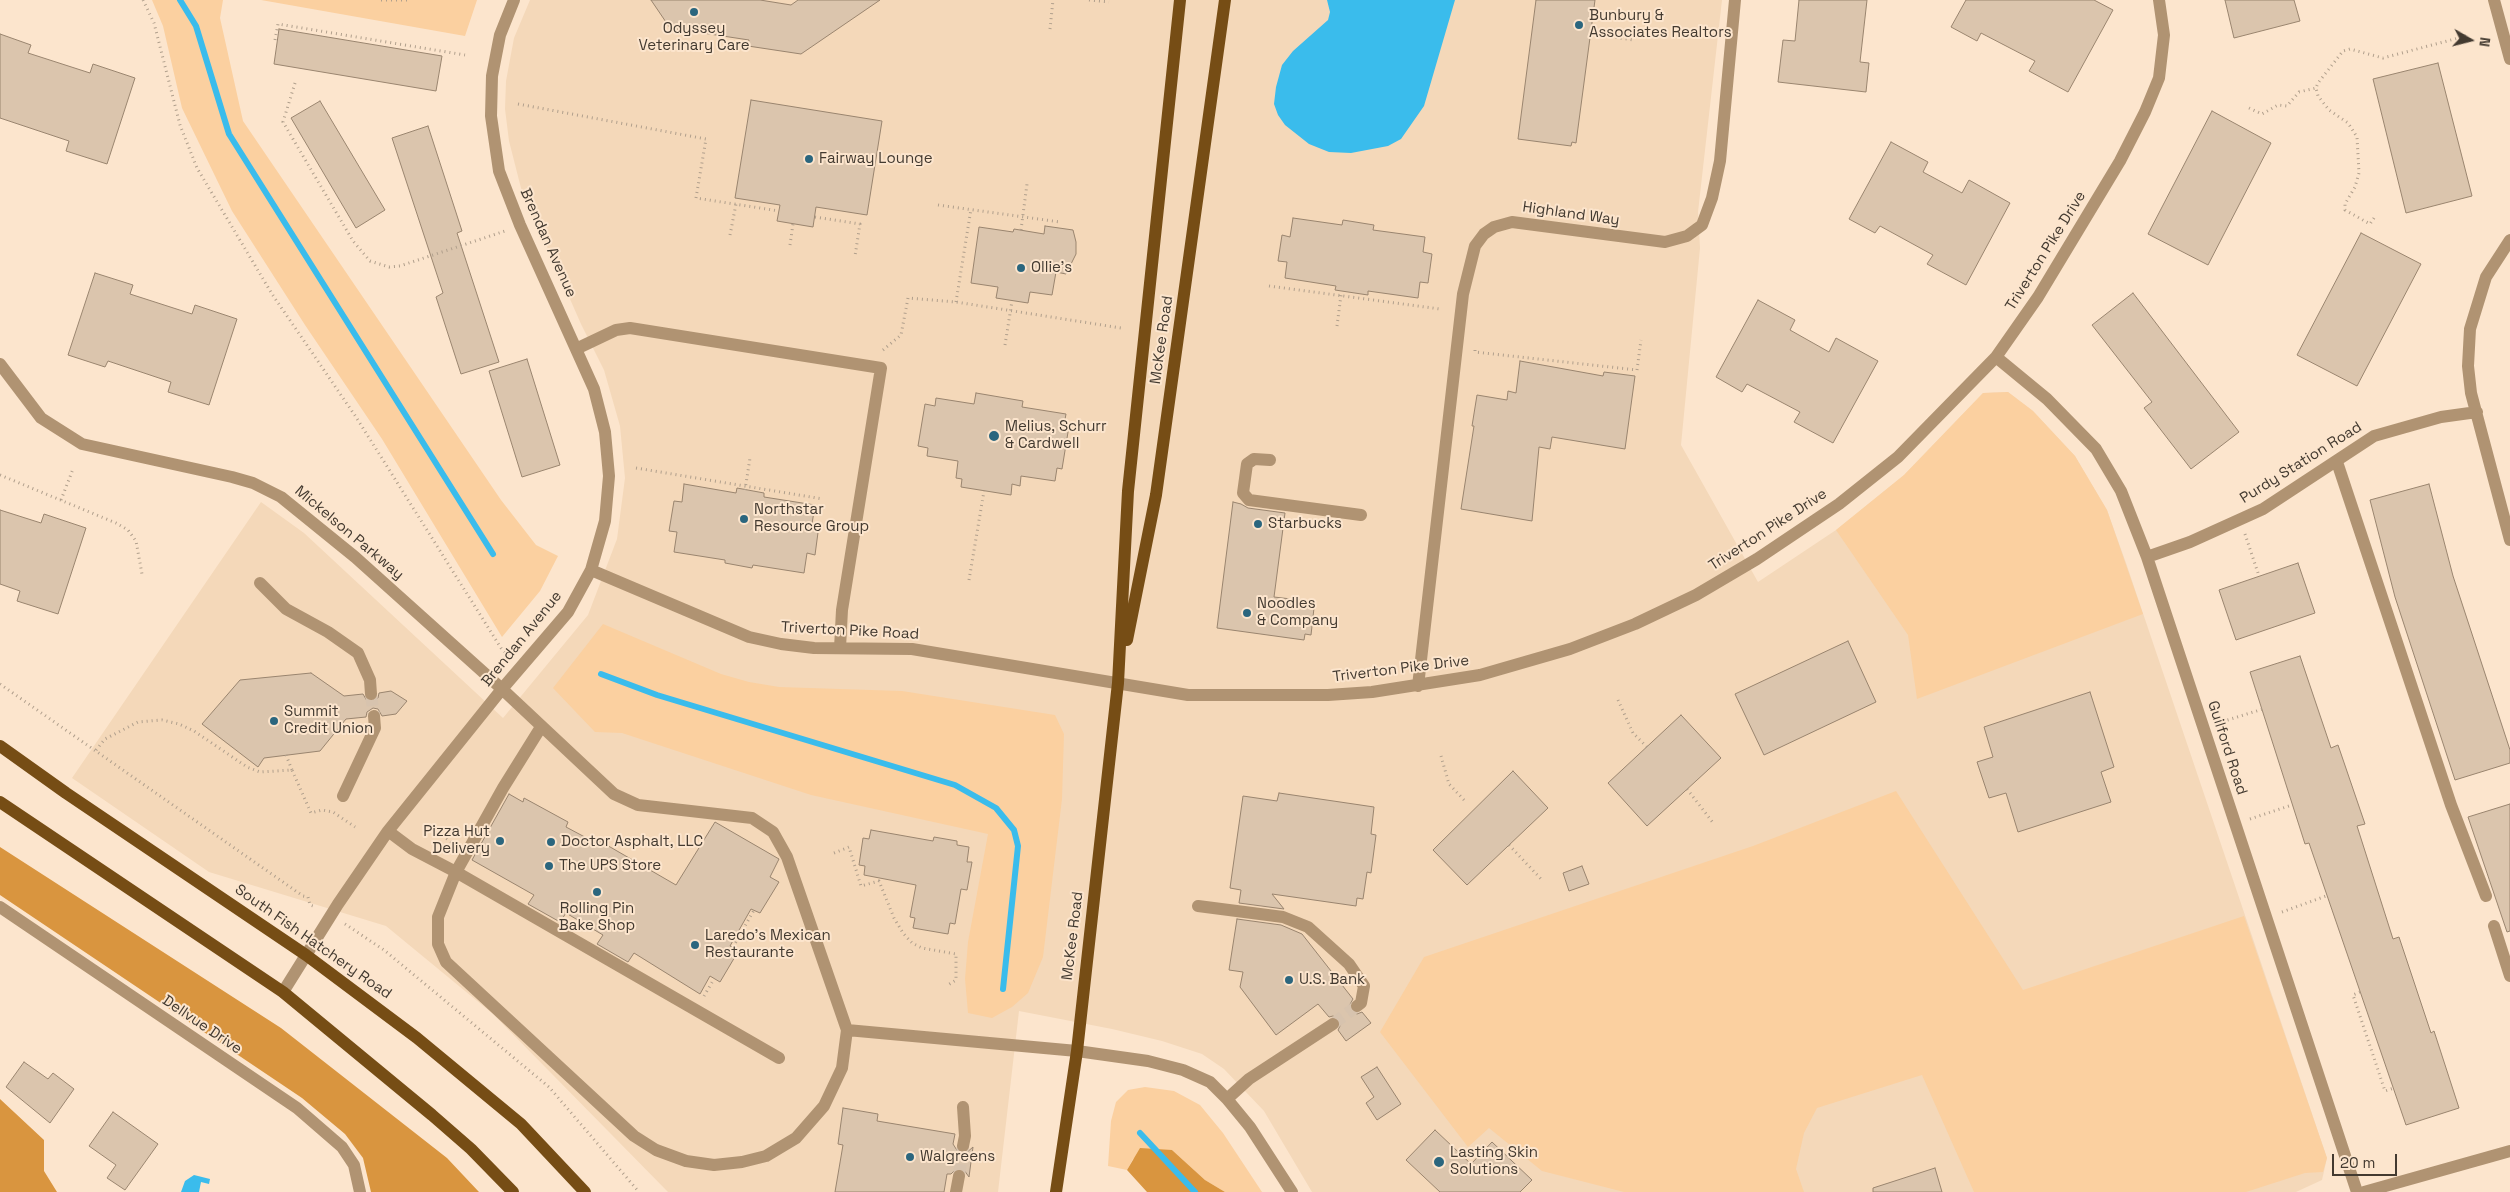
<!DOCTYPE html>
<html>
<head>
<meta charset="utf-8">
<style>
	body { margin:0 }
	#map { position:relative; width:2510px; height:1192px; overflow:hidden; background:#fce5cd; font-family:"Space Grotesk",sans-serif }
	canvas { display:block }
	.north { position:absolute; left:2445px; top:15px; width:50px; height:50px; -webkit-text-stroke:4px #fce5cd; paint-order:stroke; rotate:98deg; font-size:14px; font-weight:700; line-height:20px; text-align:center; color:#433a30 }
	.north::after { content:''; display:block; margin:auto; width:18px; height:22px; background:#433a30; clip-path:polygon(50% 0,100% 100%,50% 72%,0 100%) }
	.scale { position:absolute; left:2332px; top:1154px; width:65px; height:22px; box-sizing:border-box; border:2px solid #433a30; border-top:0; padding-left:6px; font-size:15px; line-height:18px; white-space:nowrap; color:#433a30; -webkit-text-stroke:4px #fce5cd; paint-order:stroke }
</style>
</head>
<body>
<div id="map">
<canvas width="2510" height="1192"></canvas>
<div class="north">N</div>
<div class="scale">20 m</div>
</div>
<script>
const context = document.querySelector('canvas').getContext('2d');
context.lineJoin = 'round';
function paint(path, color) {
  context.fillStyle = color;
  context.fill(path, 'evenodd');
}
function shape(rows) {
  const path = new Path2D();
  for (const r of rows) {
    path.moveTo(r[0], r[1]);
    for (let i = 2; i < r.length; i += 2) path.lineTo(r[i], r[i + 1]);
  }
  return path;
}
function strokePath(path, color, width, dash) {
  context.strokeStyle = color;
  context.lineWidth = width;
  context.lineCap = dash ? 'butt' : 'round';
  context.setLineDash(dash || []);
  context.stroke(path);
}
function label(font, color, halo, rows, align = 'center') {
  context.font = font + ' "Space Grotesk",sans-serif';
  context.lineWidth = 4;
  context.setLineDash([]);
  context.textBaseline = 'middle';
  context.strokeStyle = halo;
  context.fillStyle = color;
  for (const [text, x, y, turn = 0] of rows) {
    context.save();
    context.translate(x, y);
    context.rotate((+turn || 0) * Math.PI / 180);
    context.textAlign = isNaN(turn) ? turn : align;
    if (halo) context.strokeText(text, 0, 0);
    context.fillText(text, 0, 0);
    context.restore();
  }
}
paint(shape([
	[530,0,1722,0,1698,212,1700,248,1681,445,1758,582,1836,530,1904,475,1983,393,2008,392,2033,411,2075,456,2107,510,2126,563,2327,1158,2322,1180,2296,1192,1312,1192,1264,1111,1224,1069,1202,1054,1162,1041,1112,1029,1019,1011,998,1192,668,1192,493,1014,386,926,209,872,72,778,261,502,304,533,503,718,588,615,617,539,625,478,620,426,604,370,581,324,521,188,509,141,505,109,506,81,514,38]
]), '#f4d8b9');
paint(shape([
	[152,0,223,0,220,18,243,121,501,500,536,545,558,556,540,591,502,637,382,439,305,325,232,211,182,108,163,26],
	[261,0,477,0,465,36],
	[2008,392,2033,411,2075,456,2107,510,2143,614,1917,699,1908,635,1836,530,1904,475,1983,393],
	[603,624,721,674,749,682,779,687,902,691,1055,715,1064,734,1062,799,1043,957,1028,993,1012,1007,992,1018,968,1013,965,979,968,942,988,834,811,795,622,733,595,732,553,688],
	[1896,791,2023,990,2244,916,2327,1158,2323,1172,2305,1173,2246,1192,1974,1192,1922,1075,1817,1108,1804,1133,1796,1169,1804,1192,1624,1192,1542,1171,1489,1128,1468,1147,1380,1032,1424,957,1753,846],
	[1145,1087,1174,1091,1200,1105,1223,1133,1262,1192,1225,1192,1205,1180,1172,1150,1133,1159,1127,1170,1108,1166,1111,1121,1116,1102,1128,1090]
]), '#fbd0a0');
paint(shape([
	[0,847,281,1028,447,1158,479,1192,371,1192,363,1158,345,1134,302,1098,0,895],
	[0,1099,44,1140,44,1171,57,1192,0,1192],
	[1140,1148,1172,1150,1205,1180,1225,1192,1147,1192,1127,1170]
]), '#d9953f');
paint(shape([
	[1327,0,1455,0,1424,106,1401,139,1388,146,1351,153,1329,152,1309,144,1285,125,1278,115,1274,104,1276,87,1282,65,1293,51,1328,20,1330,12],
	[194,1175,210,1179,209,1184,201,1182,199,1192,181,1192,185,1181]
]), '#3abcec');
strokePath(shape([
	[180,0,196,26,229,134,493,554],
	[601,674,657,695,955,785,996,808,1014,830,1018,846,1003,989],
	[1140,1133,1195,1192]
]), '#3abcec', 6);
const building = shape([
	[651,0,760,0,791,5,798,0,880,0,801,54,748,46,749,40,670,28,651,0],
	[1536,0,1595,0,1576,143,1572,142,1571,146,1518,139,1536,0],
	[1799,0,1867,0,1860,62,1869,63,1866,92,1778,82,1783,40,1795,41,1799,0],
	[1966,0,2094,0,2113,10,2068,92,2029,71,2035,61,1981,33,1977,41,1951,27,1966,0],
	[2225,0,2294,0,2300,21,2234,38,2225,0],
	[279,29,442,56,436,91,274,64,279,29],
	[0,34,31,45,28,53,90,73,93,64,135,78,107,164,66,151,69,141,0,118,0,34],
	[2438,63,2472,196,2406,213,2373,79,2438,63],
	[751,100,882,121,867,215,816,207,813,227,777,221,780,205,735,198,751,100],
	[320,101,385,210,356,228,291,118,320,101],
	[2212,111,2271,143,2208,265,2148,234,2212,111],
	[428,126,462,231,457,233,499,362,461,374,436,297,443,293,392,138,428,126],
	[1891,142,1928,162,1923,172,1962,193,1969,180,2010,203,1966,285,1927,264,1933,255,1880,226,1875,233,1849,219,1891,142],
	[1293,218,1342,225,1343,220,1374,225,1373,230,1425,237,1423,252,1432,254,1428,283,1420,282,1418,298,1368,291,1368,295,1335,290,1336,286,1285,278,1287,262,1278,261,1282,235,1290,237,1293,218],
	[1045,226,1073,230,1076,242,1076,254,1066,274,1056,272,1052,295,1030,292,1028,303,996,298,998,287,971,283,979,227,1013,232,1014,229,1044,234,1045,226],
	[2361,233,2421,264,2357,386,2297,355,2361,233],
	[95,273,133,285,130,294,192,314,195,305,237,319,209,405,168,392,171,382,108,361,105,367,68,355,95,273],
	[2133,293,2239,432,2191,469,2144,408,2152,402,2092,325,2133,293],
	[1758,300,1795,320,1790,330,1829,352,1836,338,1878,361,1833,443,1794,422,1800,412,1747,384,1742,392,1716,377,1758,300],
	[527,359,560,465,522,477,489,371,527,359],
	[1520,361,1603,376,1604,372,1635,376,1625,449,1552,437,1550,449,1539,447,1532,521,1461,509,1474,426,1472,426,1477,395,1507,400,1508,391,1516,393,1520,361],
	[976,393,1023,401,1022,407,1066,414,1064,425,1069,426,1062,469,1057,468,1055,481,1021,476,1020,486,1012,484,1011,495,961,487,962,479,956,478,958,461,927,456,928,448,918,446,925,404,935,406,936,398,974,404,976,393],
	[684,484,736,493,737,488,764,493,764,497,815,505,812,524,819,525,815,555,807,553,804,573,753,565,752,568,725,563,725,560,674,552,677,532,669,531,674,501,682,502,684,484],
	[2429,484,2453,576,2510,750,2510,763,2455,780,2395,597,2370,500,2429,484],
	[1233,502,1241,504,1248,508,1285,513,1274,597,1308,601,1307,607,1314,608,1311,635,1305,634,1304,640,1217,628,1233,502],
	[0,510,41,523,44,514,86,528,58,614,17,601,20,591,0,584,0,510],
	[2298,563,2315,613,2236,640,2219,590,2298,563],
	[1848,641,1876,702,1764,755,1735,694,1848,641],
	[2300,656,2331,748,2338,745,2365,824,2357,826,2393,939,2399,937,2431,1033,2434,1031,2459,1108,2406,1125,2309,843,2305,844,2250,672,2300,656],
	[311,673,344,696,363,694,367,701,372,702,378,698,379,693,391,691,407,701,396,714,382,716,378,709,373,708,367,712,366,717,346,719,320,751,264,758,258,767,202,724,240,680,311,673],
	[2090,692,2114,767,2101,772,2111,802,2018,832,2006,793,1989,798,1977,762,1993,757,1984,727,2090,692],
	[1681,715,1721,758,1647,826,1608,783,1681,715],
	[1513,771,1548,808,1467,885,1433,850,1513,771],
	[1279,793,1374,807,1371,834,1376,835,1371,873,1367,872,1363,899,1357,898,1356,906,1272,894,1284,909,1239,903,1241,890,1230,888,1243,796,1277,801,1279,793],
	[509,794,523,802,524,798,568,822,566,827,596,843,598,840,676,885,715,822,779,859,770,877,779,882,760,913,751,909,730,946,739,950,720,982,710,976,700,994,634,953,628,962,597,944,603,935,566,913,560,922,528,904,534,895,472,860,509,794],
	[2510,804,2510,931,2507,932,2468,817,2510,804],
	[871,830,933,841,934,837,957,841,957,845,969,847,967,862,972,862,967,890,961,889,955,924,950,923,948,934,913,928,915,918,910,917,916,885,864,875,865,866,859,865,863,838,869,839,871,830],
	[1582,866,1589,884,1569,891,1563,873,1582,866],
	[1237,919,1281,925,1302,934,1353,999,1349,1006,1351,1011,1357,1014,1362,1012,1371,1023,1346,1041,1338,1030,1341,1024,1339,1019,1333,1016,1329,1017,1318,1004,1276,1035,1240,987,1243,972,1229,970,1237,919],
	[24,1062,48,1079,53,1073,74,1089,50,1123,6,1087,24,1062],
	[1377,1067,1401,1104,1377,1120,1366,1103,1374,1097,1361,1077,1377,1067],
	[843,1108,878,1114,877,1121,955,1134,953,1144,958,1152,965,1154,973,1147,969,1177,964,1170,956,1169,951,1174,947,1174,944,1192,835,1192,843,1145,838,1144,843,1108],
	[113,1112,158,1144,125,1190,107,1178,116,1165,89,1146,113,1112],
	[1435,1130,1471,1164,1492,1142,1532,1180,1520,1192,1440,1192,1406,1160,1435,1130],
	[1935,1168,1942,1192,1873,1192,1873,1188,1935,1168]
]);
paint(building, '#dbc5ad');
strokePath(building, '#9a856f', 1);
strokePath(shape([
	[371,694,374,716],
	[1333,1024,1357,1006],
	[959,1176,963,1146]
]), '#d7c3ae', 12, [12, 6]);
strokePath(shape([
	[143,0,154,23,180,125,197,168,272,294,356,417,501,648,509,656],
	[381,0,410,0],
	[1089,0,1109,2],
	[1050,29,1053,0],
	[1591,34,1634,40],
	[275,40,278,24,465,55],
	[295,83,283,122,353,241,370,261,389,267,400,266,505,231],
	[518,104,706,139,696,198,779,211],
	[2249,108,2262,114,2278,105,2287,106,2299,92,2316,88],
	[938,205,1060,222],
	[815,217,860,224,855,256],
	[2374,218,2370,224,2345,210,2345,204,2355,187,2359,173,2357,137,2348,123,2329,110,2318,96,2316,88,2318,83,2343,51,2350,49,2383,58,2466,36],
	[1021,230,1027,184],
	[730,235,736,204],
	[790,245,793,224],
	[1269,286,1440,309],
	[956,302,971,209],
	[1337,326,1341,295],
	[1005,345,1012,301],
	[883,350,901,335,908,298,956,302,1121,328],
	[1475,350,1475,352,1637,370,1641,340],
	[636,468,823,499],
	[0,475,116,523,128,530,136,541,142,574],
	[745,490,750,458],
	[61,500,73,469],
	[2245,534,2259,576],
	[969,580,984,491],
	[0,684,303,896,308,897,310,905,316,907],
	[1618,700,1633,733,1647,747],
	[2218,723,2263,709],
	[96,750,105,739,138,722,162,720,179,724,194,731,247,767,260,772,292,770,311,813,322,810,333,812,355,827],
	[286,755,292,770],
	[1441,756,1449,784,1466,802],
	[1687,789,1714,824],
	[2250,819,2292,805],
	[430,827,454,844],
	[1509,845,1542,880],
	[834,853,849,847,861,886,879,881,894,918,903,933,912,943,922,948,956,954,956,980,948,985],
	[2282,912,2326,896],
	[345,924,384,950,549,1087,639,1192],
	[733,947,754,910],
	[2360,992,2353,995,2385,1091,2394,1088],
	[704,996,714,979]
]), '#b09f8c', 3, [1, 4]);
strokePath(shape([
	[2494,0,2510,59],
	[2510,240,2486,277,2470,329,2468,366,2471,393,2510,540],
	[576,349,616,330,630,328,881,368,842,610,840,648],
	[1996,357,2047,399,2096,449,2121,491,2147,557,2357,1192],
	[0,364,41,418,82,444,232,477,253,483,281,497,355,557,502,689,614,794,638,805,752,818,773,832,787,857,847,1030],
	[1270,460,1254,459,1247,464,1243,493,1249,500,1361,515],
	[2337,462,2451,805,2486,896],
	[2147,557,2190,542,2263,509,2374,436,2441,417,2477,412],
	[591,570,749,637,781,644,814,648,912,649,1188,695,1328,695,1372,692,1480,675,1570,649,1635,624,1696,595,1757,559,1839,504,1898,457,1996,357,2038,297,2120,161,2145,112,2159,78,2164,35,2159,0],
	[260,583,286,609,328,632,358,653,370,680,371,694],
	[1418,686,1463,294,1475,246,1484,234,1494,227,1512,222,1665,242,1687,236,1702,225,1712,198,1720,161,1735,0],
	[541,727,503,788,456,872,779,1058],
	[343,796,375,728,374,716],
	[388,831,412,849,456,872,438,917,438,944,446,962,634,1136,656,1150,686,1161,714,1165,742,1162,766,1156,796,1138,824,1106,842,1068,847,1030,1077,1051,1148,1061,1183,1070,1210,1082,1227,1099,1250,1127,1292,1192],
	[1198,906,1283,917,1308,927,1349,964,1364,986,1361,1003,1357,1006],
	[0,907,297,1108,342,1147,354,1165,360,1192],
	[2494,926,2510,976],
	[283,992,338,904,388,831,502,689,568,612,591,570,605,521,609,476,605,432,594,389,520,225,499,171,491,116,492,76,500,35,514,0],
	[1227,1099,1249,1079,1333,1024],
	[963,1107,965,1136,963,1146],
	[956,1192,959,1176],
	[2364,1192,2510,1151]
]), '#b09372', 12);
strokePath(shape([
	[1127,640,1156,495,1225,0],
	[0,746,66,793,306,955,417,1038,521,1124,585,1192],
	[0,802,283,992,432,1115,471,1149,513,1192],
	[1056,1192,1077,1051,1118,683,1128,491,1180,0]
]), '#764d15', 12);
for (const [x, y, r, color] of [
	[694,12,5,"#2b667e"],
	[1579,25,5,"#2b667e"],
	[809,159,5,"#2b667e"],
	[1021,268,5,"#2b667e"],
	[994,436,6,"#2b667e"],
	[744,519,5,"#2b667e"],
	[1258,524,5,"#2b667e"],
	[1247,613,5,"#2b667e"],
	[274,721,5,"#2b667e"],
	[500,841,5,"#2b667e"],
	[551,842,5,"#2b667e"],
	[549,866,5,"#2b667e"],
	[597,892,5,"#2b667e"],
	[695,945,5,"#2b667e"],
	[1289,980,5,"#2b667e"],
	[910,1157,5,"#2b667e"],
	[1439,1162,6,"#2b667e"]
]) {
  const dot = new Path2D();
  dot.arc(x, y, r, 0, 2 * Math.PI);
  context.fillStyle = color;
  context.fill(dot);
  strokePath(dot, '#fce5cd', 2);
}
label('15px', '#433a30', '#fce5cd', [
	["Bunbury &",1589,16],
	["Associates Realtors",1589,33],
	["Odyssey",694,29,"center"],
	["Veterinary Care",694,46,"center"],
	["Fairway Lounge",819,159],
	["Ollie's",1031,268],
	["Melius, Schurr",1005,427],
	["& Cardwell",1005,444],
	["Northstar",754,510],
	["Resource Group",754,527],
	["Starbucks",1268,524],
	["Noodles",1257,604],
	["& Company",1257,621],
	["Summit",284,712],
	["Credit Union",284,729],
	["Pizza Hut",490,832,"right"],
	["Delivery",490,849,"right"],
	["Doctor Asphalt, LLC",561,842],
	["The UPS Store",559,866],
	["Rolling Pin",597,909,"center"],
	["Bake Shop",597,926,"center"],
	["Laredo's Mexican",705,936],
	["Restaurante",705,953],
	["U.S. Bank",1299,980],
	["Lasting Skin",1450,1153],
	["Solutions",1450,1170],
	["Walgreens",920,1157]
], 'left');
label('15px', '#433a30', '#fce5cd', [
	["Highland Way",1571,214,8],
	["Brendan Avenue",548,243,66],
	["Triverton Pike Drive",2046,251,-58],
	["McKee Road",1162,340,-82],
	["Purdy Station Road",2301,463,-32],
	["Triverton Pike Drive",1768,530,-33],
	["Mickelson Parkway",349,533,40],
	["Triverton Pike Road",850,631,3],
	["Brendan Avenue",522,639,-51],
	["Triverton Pike Drive",1401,669,-7],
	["Guilford Road",2227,748,72],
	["McKee Road",1073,936,-83],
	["South Fish Hatchery Road",313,942,35],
	["Dellvue Drive",202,1025,34]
]);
</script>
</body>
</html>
